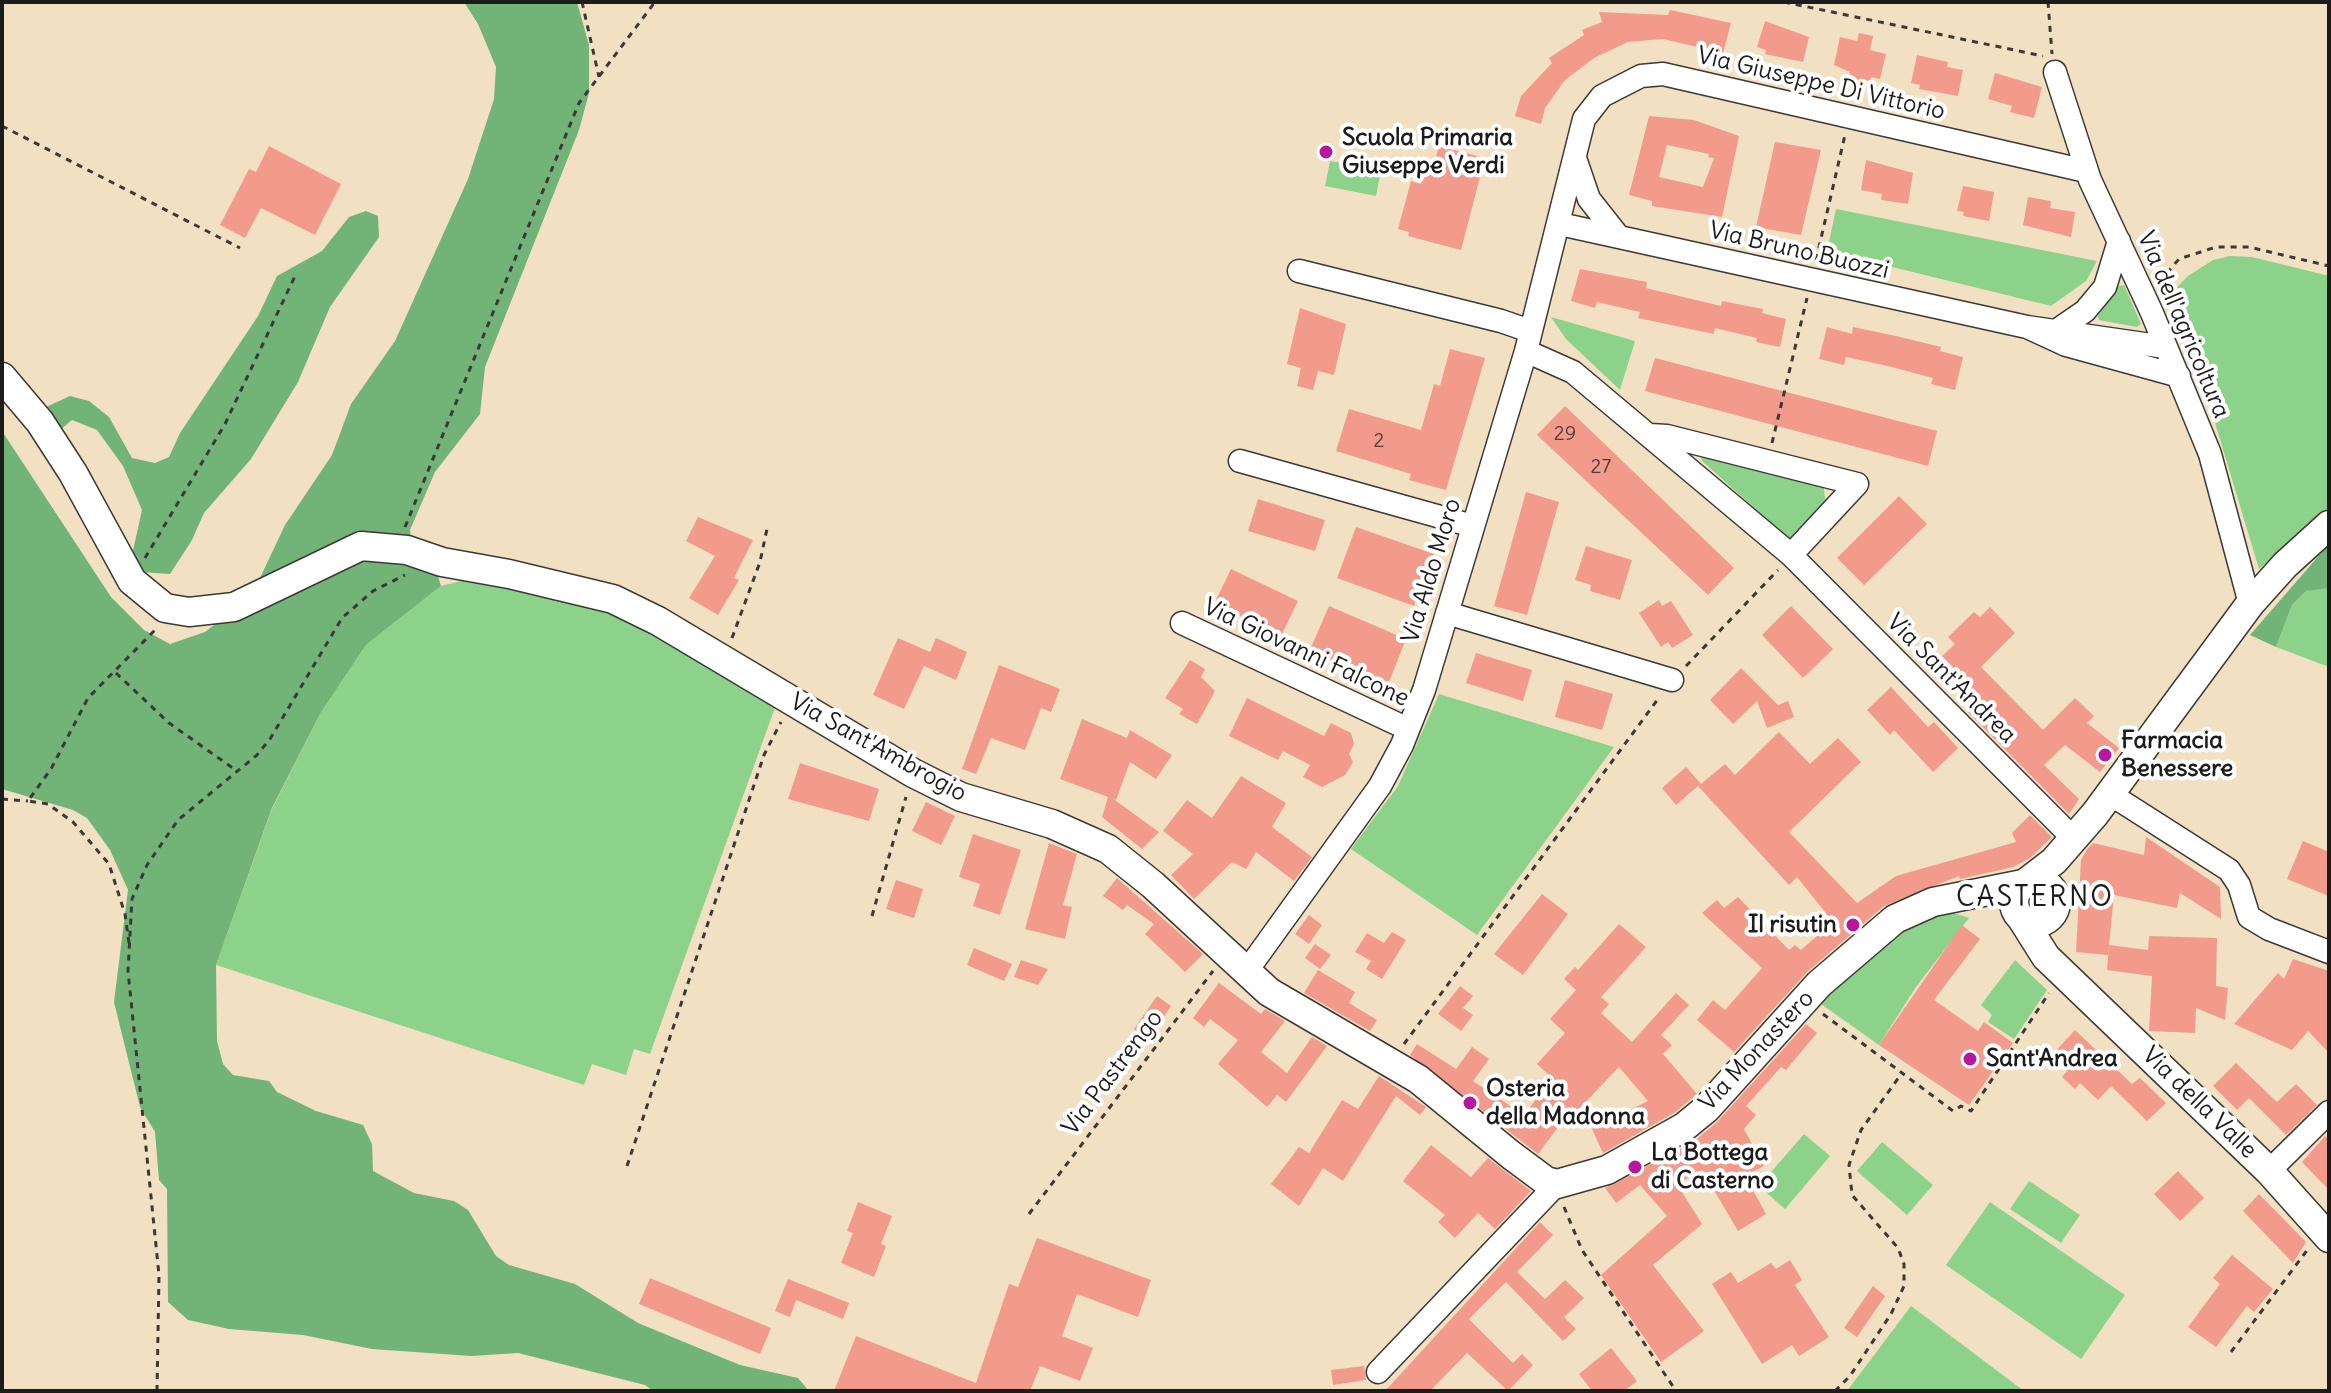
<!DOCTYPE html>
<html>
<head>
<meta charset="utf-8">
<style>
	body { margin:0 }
	#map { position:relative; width:2331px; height:1393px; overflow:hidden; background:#f2e0c2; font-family:Delius,sans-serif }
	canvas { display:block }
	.frame { position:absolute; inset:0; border:4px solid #1c1c1c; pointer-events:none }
</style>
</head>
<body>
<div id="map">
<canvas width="2331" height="1393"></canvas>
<div class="frame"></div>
</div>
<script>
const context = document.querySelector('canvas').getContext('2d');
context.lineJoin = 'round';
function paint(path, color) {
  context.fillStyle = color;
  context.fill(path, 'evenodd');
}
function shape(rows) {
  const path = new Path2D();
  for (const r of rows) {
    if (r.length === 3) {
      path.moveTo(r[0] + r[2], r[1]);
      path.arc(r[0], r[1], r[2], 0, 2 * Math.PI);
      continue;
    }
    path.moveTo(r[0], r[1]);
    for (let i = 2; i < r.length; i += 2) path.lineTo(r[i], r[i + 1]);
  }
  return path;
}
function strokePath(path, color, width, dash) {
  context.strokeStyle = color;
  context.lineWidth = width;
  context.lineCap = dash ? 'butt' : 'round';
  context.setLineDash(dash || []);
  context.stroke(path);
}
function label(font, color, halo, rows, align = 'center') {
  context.font = font + ' Delius,sans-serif';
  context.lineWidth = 8;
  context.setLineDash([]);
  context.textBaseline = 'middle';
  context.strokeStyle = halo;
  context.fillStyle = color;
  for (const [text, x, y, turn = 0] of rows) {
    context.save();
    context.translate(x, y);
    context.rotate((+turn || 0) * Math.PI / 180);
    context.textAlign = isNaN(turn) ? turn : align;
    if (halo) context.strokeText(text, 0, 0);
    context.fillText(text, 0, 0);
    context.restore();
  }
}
paint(shape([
	[1330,161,1381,170,1376,196,1325,186],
	[1836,209,2097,261,2086,281,2051,306,1827,251],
	[2230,256,2252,257,2329,276,2329,509,2259,569,2204,386,2176,332,2172,316,2177,287,2188,276,2213,260],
	[2124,285,2141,324,2137,327,2099,320,2098,316,2119,286],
	[1551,317,1635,341,1620,390,1566,339],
	[1700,454,1823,484,1826,503,1796,539,1788,538,1702,461],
	[469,579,613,611,777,702,650,1054,634,1049,626,1075,592,1064,584,1085,216,965,272,809,320,714,366,645,441,586],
	[2329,586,2329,667,2276,647,2292,605,2306,591],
	[1439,694,1614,747,1477,935,1351,849,1398,786],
	[1948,911,1969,918,1916,987,1879,1045,1821,1004,1880,943,1916,921],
	[2015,960,2047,990,2014,1039,1988,1022,1992,1015,1981,1005],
	[1804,1134,1830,1156,1785,1209,1759,1186],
	[1882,1142,1933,1185,1907,1215,1857,1171],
	[2029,1181,2080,1215,2061,1243,2010,1209],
	[1990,1202,2125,1295,2081,1359,1946,1265],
	[1911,1306,2024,1391,1847,1391]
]), '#8dd28b');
paint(shape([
	[464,2,577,2,589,45,589,93,579,130,485,367,480,414,435,472,410,530,411,540,438,576,441,586,366,645,320,714,272,808,216,965,217,1041,223,1064,233,1075,269,1081,277,1092,316,1111,363,1125,372,1144,373,1171,414,1193,454,1201,468,1210,496,1256,509,1265,575,1284,638,1323,740,1365,798,1378,809,1391,653,1391,645,1385,518,1353,471,1356,372,1349,303,1335,229,1329,188,1320,168,1302,167,1189,159,1180,155,1132,140,1107,114,1002,128,890,110,850,87,818,73,810,2,789,2,431,111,597,144,630,170,644,205,632,219,621,259,580,285,525,332,455,351,404,395,341,468,179,494,99,496,67,478,24],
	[366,211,378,216,379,237,330,307,298,382,251,459,204,513,192,540,170,574,141,572,132,555,142,510,123,466,97,430,72,420,60,430,48,419,46,407,70,396,89,401,109,417,132,458,155,463,169,457,180,433,258,316,277,276,322,251,349,217],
	[2329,544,2329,588,2306,591,2292,605,2276,647,2250,635]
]), '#72b477');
paint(shape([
	[1670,10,1731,23,1723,53,1663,39,1628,42,1594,58,1565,80,1545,108,1541,124,1515,116,1521,96,1552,63,1549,58,1584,35,1582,30,1602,22,1599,12,1668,15],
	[1765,21,1809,37,1803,62,1765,54,1766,50,1757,47],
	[1859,33,1873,36,1870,50,1886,54,1880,79,1871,77,1870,81,1863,79,1862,83,1848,80,1850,72,1834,65,1840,37,1857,41],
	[1917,55,1948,62,1947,67,1963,70,1958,96,1919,89,1920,85,1911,83],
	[1995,73,2042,87,2034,118,2010,112,2012,106,1988,99],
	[1649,116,1694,120,1739,136,1722,217,1652,206,1652,201,1629,195],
	[1667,145,1709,154,1708,157,1714,158,1703,187,1659,177],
	[1775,142,1821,150,1801,235,1756,227],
	[269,146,341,184,315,235,261,208,245,238,220,225,249,169,256,172],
	[1439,146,1485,158,1461,250,1408,236,1409,232,1398,229,1411,181,1421,184,1427,162,1434,164],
	[1866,160,1913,173,1908,204,1881,200,1882,194,1861,190],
	[1963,186,1994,192,1989,221,1963,216,1964,212,1957,211],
	[2028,197,2051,201,2050,208,2075,212,2071,237,2023,225],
	[1580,269,1647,282,1646,288,1721,306,1722,301,1763,309,1762,313,1786,319,1780,347,1756,342,1757,338,1715,328,1714,334,1638,318,1640,312,1597,302,1595,308,1571,301],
	[1300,308,1346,324,1334,375,1318,371,1313,390,1297,386,1301,368,1287,364],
	[1827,327,1852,334,1853,327,1896,336,1941,347,1940,351,1963,357,1955,390,1931,384,1933,378,1888,366,1846,357,1844,365,1819,359],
	[1450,349,1485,358,1446,490,1409,480,1411,474,1336,451,1349,409,1421,430,1434,384,1440,386],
	[1655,358,1937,431,1928,466,1645,391],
	[1565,406,1734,568,1708,595,1537,435],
	[1526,492,1559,502,1527,615,1494,606],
	[1899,496,1927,524,1864,585,1837,558],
	[1258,499,1325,520,1315,551,1248,531],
	[698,517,753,540,734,578,739,580,718,615,689,598,715,556,686,541],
	[1356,527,1434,554,1414,606,1337,578],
	[1586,546,1632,560,1620,600,1590,591,1591,585,1575,580],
	[1231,569,1298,601,1281,636,1214,604],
	[1659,600,1662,606,1671,601,1693,635,1672,648,1668,642,1661,647,1639,613],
	[1329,606,1406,639,1387,687,1309,652],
	[1791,606,1833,649,1803,678,1762,635],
	[1990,607,2015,633,1981,667,2043,730,2075,698,2094,716,2087,723,2119,748,2100,772,2065,745,2044,765,2079,799,2069,814,1968,712,1979,701,1949,671,1953,667,1942,656,1955,644,1948,637,1974,612,1980,617],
	[898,638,930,652,936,638,967,652,956,680,924,666,904,709,873,695],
	[1476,653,1532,670,1523,701,1466,683],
	[1190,660,1205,669,1201,677,1215,691,1197,724,1179,714,1183,709,1165,698],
	[999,665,1060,689,1051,712,1041,708,1025,750,991,738,976,774,962,769],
	[1741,668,1778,705,1788,701,1794,717,1767,728,1757,701,1733,724,1710,700],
	[1565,680,1613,694,1602,730,1555,717],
	[1891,687,1928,727,1934,722,1958,748,1933,772,1894,730,1890,735,1867,710],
	[1247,698,1324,736,1331,723,1351,733,1354,744,1349,754,1353,762,1345,775,1322,787,1303,777,1310,765,1283,751,1278,760,1229,736],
	[1082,719,1127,738,1130,730,1172,755,1156,779,1130,762,1116,800,1112,798,1159,832,1142,849,1102,817,1108,797,1060,779],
	[1779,732,1810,764,1838,738,1861,762,1789,832,1857,903,1896,876,2016,842,2012,833,2030,815,2052,837,2030,858,2013,867,1960,879,1959,876,1884,906,1807,972,1734,1052,1697,1020,1713,1000,1725,1010,1762,968,1702,913,1717,900,1724,908,1738,897,1789,950,1795,945,1801,950,1833,922,1797,877,1789,885,1698,786,1676,805,1662,788,1686,767,1701,784,1725,764,1735,775],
	[800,763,879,789,869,821,788,799],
	[1241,776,1286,803,1272,827,1312,857,1294,881,1256,852,1246,869,1232,862,1194,899,1171,875,1193,854,1163,831,1187,800,1212,818],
	[926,802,955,816,941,845,912,831],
	[973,834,1021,850,1000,915,973,906,980,884,959,877],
	[2146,837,2220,887,2221,919,2180,893,2177,908,2114,895,2108,955,2076,952,2081,860,2087,849,2093,843,2144,855],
	[2303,841,2329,852,2329,896,2287,879],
	[1049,843,1077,854,1063,905,1072,907,1065,939,1025,929],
	[1117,878,1203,954,1185,972,1145,934,1154,924,1127,905,1123,910,1103,896],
	[896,880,923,889,914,918,886,909],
	[1542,894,1568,914,1523,975,1494,954],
	[1309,915,1322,925,1309,944,1295,934],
	[1619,924,1646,947,1601,997,1609,1004,1601,1013,1632,1042,1676,993,1689,1005,1661,1035,1672,1045,1663,1054,1697,1094,1674,1113,1603,1153,1592,1129,1648,1101,1619,1067,1577,1111,1573,1107,1538,1154,1410,1055,1417,1044,1456,1069,1472,1047,1489,1059,1473,1081,1524,1115,1552,1078,1537,1064,1565,1033,1550,1019,1576,990,1564,979,1575,967,1578,970],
	[1962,925,1980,939,1934,1000,1978,1031,1984,1022,2013,1043,1969,1105,1879,1045],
	[1392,932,1406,940,1382,979,1366,969,1371,961,1355,952,1367,933,1384,943],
	[2149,936,2217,938,2216,986,2228,988,2225,1020,2196,1008,2195,1033,2149,1031,2152,976,2107,970,2109,945,2148,950],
	[1315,944,1331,955,1320,969,1305,958],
	[974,948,1012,964,1004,981,967,965],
	[2293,959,2329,971,2329,1053,2308,1031,2292,1050,2234,1024,2278,973,2284,979],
	[1021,960,1048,969,1038,985,1014,977],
	[1318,970,1355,992,1349,1003,1377,1020,1370,1031,1304,993],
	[1219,983,1261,1014,1265,1009,1285,1021,1261,1052,1287,1073,1312,1037,1327,1046,1286,1102,1277,1095,1267,1107,1218,1064,1238,1040,1210,1019,1204,1027,1193,1018],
	[1460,986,1473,996,1463,1008,1473,1015,1461,1031,1438,1014],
	[1157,996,1171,1006,1147,1041,1134,1029],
	[1806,1024,1817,1033,1786,1070,1781,1067,1746,1106,1756,1115,1744,1129,1764,1166,1745,1176,1766,1214,1738,1231,1702,1170,1677,1184,1702,1224,1653,1265,1704,1331,1661,1362,1601,1275,1667,1216,1640,1185,1616,1203,1605,1188,1693,1142,1717,1122],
	[2075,1030,2132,1084,2140,1078,2166,1103,2147,1121,2111,1086,2098,1100,2080,1083,2075,1089,2062,1077,2067,1071,2051,1056],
	[2236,1063,2277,1102,2296,1084,2317,1105,2286,1135,2249,1098,2237,1110,2213,1086],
	[1379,1076,1426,1107,1420,1115,1396,1096,1343,1181,1323,1168,1299,1206,1271,1184,1299,1147,1309,1153,1342,1100,1358,1109],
	[2325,1136,2329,1140,2329,1190,2302,1162],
	[1431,1145,1471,1177,1488,1158,1531,1191,1495,1229,1478,1213,1455,1238,1438,1222,1445,1215,1403,1181],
	[2178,1171,2204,1198,2180,1221,2154,1194],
	[2259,1194,2306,1242,2293,1263,2243,1211],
	[858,1202,892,1216,881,1244,886,1246,874,1277,841,1263,853,1233,847,1231],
	[1540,1222,1553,1235,1517,1272,1545,1299,1565,1280,1584,1298,1564,1317,1576,1329,1563,1341,1506,1282,1469,1319,1513,1363,1522,1354,1533,1365,1508,1391,1467,1353,1430,1391,1385,1391],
	[1037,1238,1151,1280,1138,1317,1077,1294,1062,1336,1093,1348,1080,1381,1040,1366,1030,1391,834,1391,856,1336,976,1383,1009,1284,1018,1287],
	[2232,1255,2273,1289,2254,1312,2247,1306,2216,1347,2188,1327,2220,1284,2213,1278],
	[1790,1260,1802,1280,1795,1285,1829,1337,1799,1356,1792,1345,1762,1364,1712,1284,1731,1272,1738,1283,1771,1263,1776,1269],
	[650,1278,771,1328,760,1354,639,1304],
	[788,1279,849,1303,843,1319,796,1300,790,1317,775,1311],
	[1873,1286,1885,1296,1857,1337,1844,1328],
	[1611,1348,1637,1381,1624,1391,1592,1391,1579,1374],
	[1364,1366,1366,1380,1333,1385,1331,1370]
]), '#f29b8c');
const minor = shape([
	[2055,72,2090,180,2152,313,2210,454,2250,604],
	[1575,158,1589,199,1619,237],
	[1560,224,2027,327],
	[1299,271,1501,321,1530,331],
	[2053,333,2085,311,2105,287,2119,241],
	[2165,347,2027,327,2066,345,2179,376],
	[1526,351,1573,372,1791,555,2074,839],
	[1650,435,1667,436,1857,484,1791,555],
	[1240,461,1473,526],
	[1447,613,1672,680],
	[1182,623,1408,729],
	[2110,794,2229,870,2239,885,2249,917,2269,929,2329,952],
	[1246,972,1380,786,1402,745,1424,690,1526,351,1584,119,1602,96,1641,76,1663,74,2086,171],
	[2269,1171,2329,1112],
	[1378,1372,1557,1184]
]);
const tertiary = shape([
	[2,377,40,422,73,473,132,581,165,608,189,612,234,607,361,546,407,550,442,562,509,574,613,599,658,621,913,773,961,797,1052,824,1108,849,1153,885,1269,992,1418,1079,1511,1155,1546,1181,1557,1184,1607,1170,1684,1127,1706,1109,1819,984,1895,919,1933,902,2023,884],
	[2035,902,21],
	[2028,881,2054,861,2095,814,2250,604,2285,565,2329,525],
	[2022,919,2046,957,2269,1171,2329,1238]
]);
strokePath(minor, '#3c3935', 25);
strokePath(tertiary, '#3c3935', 31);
strokePath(shape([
	[582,2,599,77],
	[1784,2,2043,56],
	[2048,2,2052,54],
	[2,126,240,248],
	[1816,260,1845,135],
	[2159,282,2179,259,2216,247,2249,247,2329,266],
	[1772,443,1807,298],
	[405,527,579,103,655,2],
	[145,558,225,424,295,276],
	[732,638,760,562,768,524],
	[1686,666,1778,570],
	[116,673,169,723,237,771],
	[2,799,28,801],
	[872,916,906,797],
	[129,943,125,914,109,864,73,822,48,804,28,801,51,769,88,698,156,629],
	[1823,1014,1953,1111,1961,1106,1971,1111,2049,993],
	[1404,1044,1658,699],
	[627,1166,764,755,781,722],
	[1564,1207,1582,1250,1676,1391],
	[1029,1214,1213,971],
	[2231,1352,2308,1249],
	[157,1391,159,1275,128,971,132,899,147,865,178,820,257,755,270,739,342,618,373,591,405,575],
	[1835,1391,1850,1376,1891,1314,1904,1286,1904,1264,1898,1248,1852,1195,1849,1165,1861,1130,1902,1073]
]), '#3c3935', 3, [6, 6]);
strokePath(minor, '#fff', 22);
strokePath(tertiary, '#fff', 28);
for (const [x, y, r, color] of [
	[1326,152,8,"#b5179e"],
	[2105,755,8,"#b5179e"],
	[1853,925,8,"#b5179e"],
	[1970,1059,8,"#b5179e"],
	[1470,1103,8,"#b5179e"],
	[1635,1167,8,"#b5179e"]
]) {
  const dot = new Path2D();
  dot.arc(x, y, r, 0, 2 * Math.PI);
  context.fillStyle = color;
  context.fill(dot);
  strokePath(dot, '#fff', 3);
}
label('20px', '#523c38', null, [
	["29",1565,434],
	["2",1379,441],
	["27",1601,467]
]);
label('24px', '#1c1c1c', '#fff', [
	["Via Giuseppe Di Vittorio",1821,84,13],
	["Via Bruno Buozzi",1799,251,13],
	["Via dell'agricoltura",2183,325,67],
	["Via Aldo Moro",1432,571,-73],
	["Via Giovanni Falcone",1306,653,25],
	["Via Sant'Andrea",1951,679,45],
	["Via Sant'Ambrogio",878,748,29],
	["Via Monastero",1757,1051,-47],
	["Via Pastrengo",1113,1073,-53],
	["Via della Valle",2199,1103,44]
]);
label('bold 24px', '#1c1c1c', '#fff', [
	["Scuola Primaria",1342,138],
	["Giuseppe Verdi",1342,166],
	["Farmacia",2121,741],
	["Benessere",2121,769],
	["Il risutin",1837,925,"right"],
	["Sant'Andrea",1986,1059],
	["Osteria",1486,1089],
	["della Madonna",1486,1117],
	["La Bottega",1651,1153],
	["di Casterno",1651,1181]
], 'left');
context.letterSpacing = '2px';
label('28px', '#1c1c1c', '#fff', [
	["CASTERNO",2035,898]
]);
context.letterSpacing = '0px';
</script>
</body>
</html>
